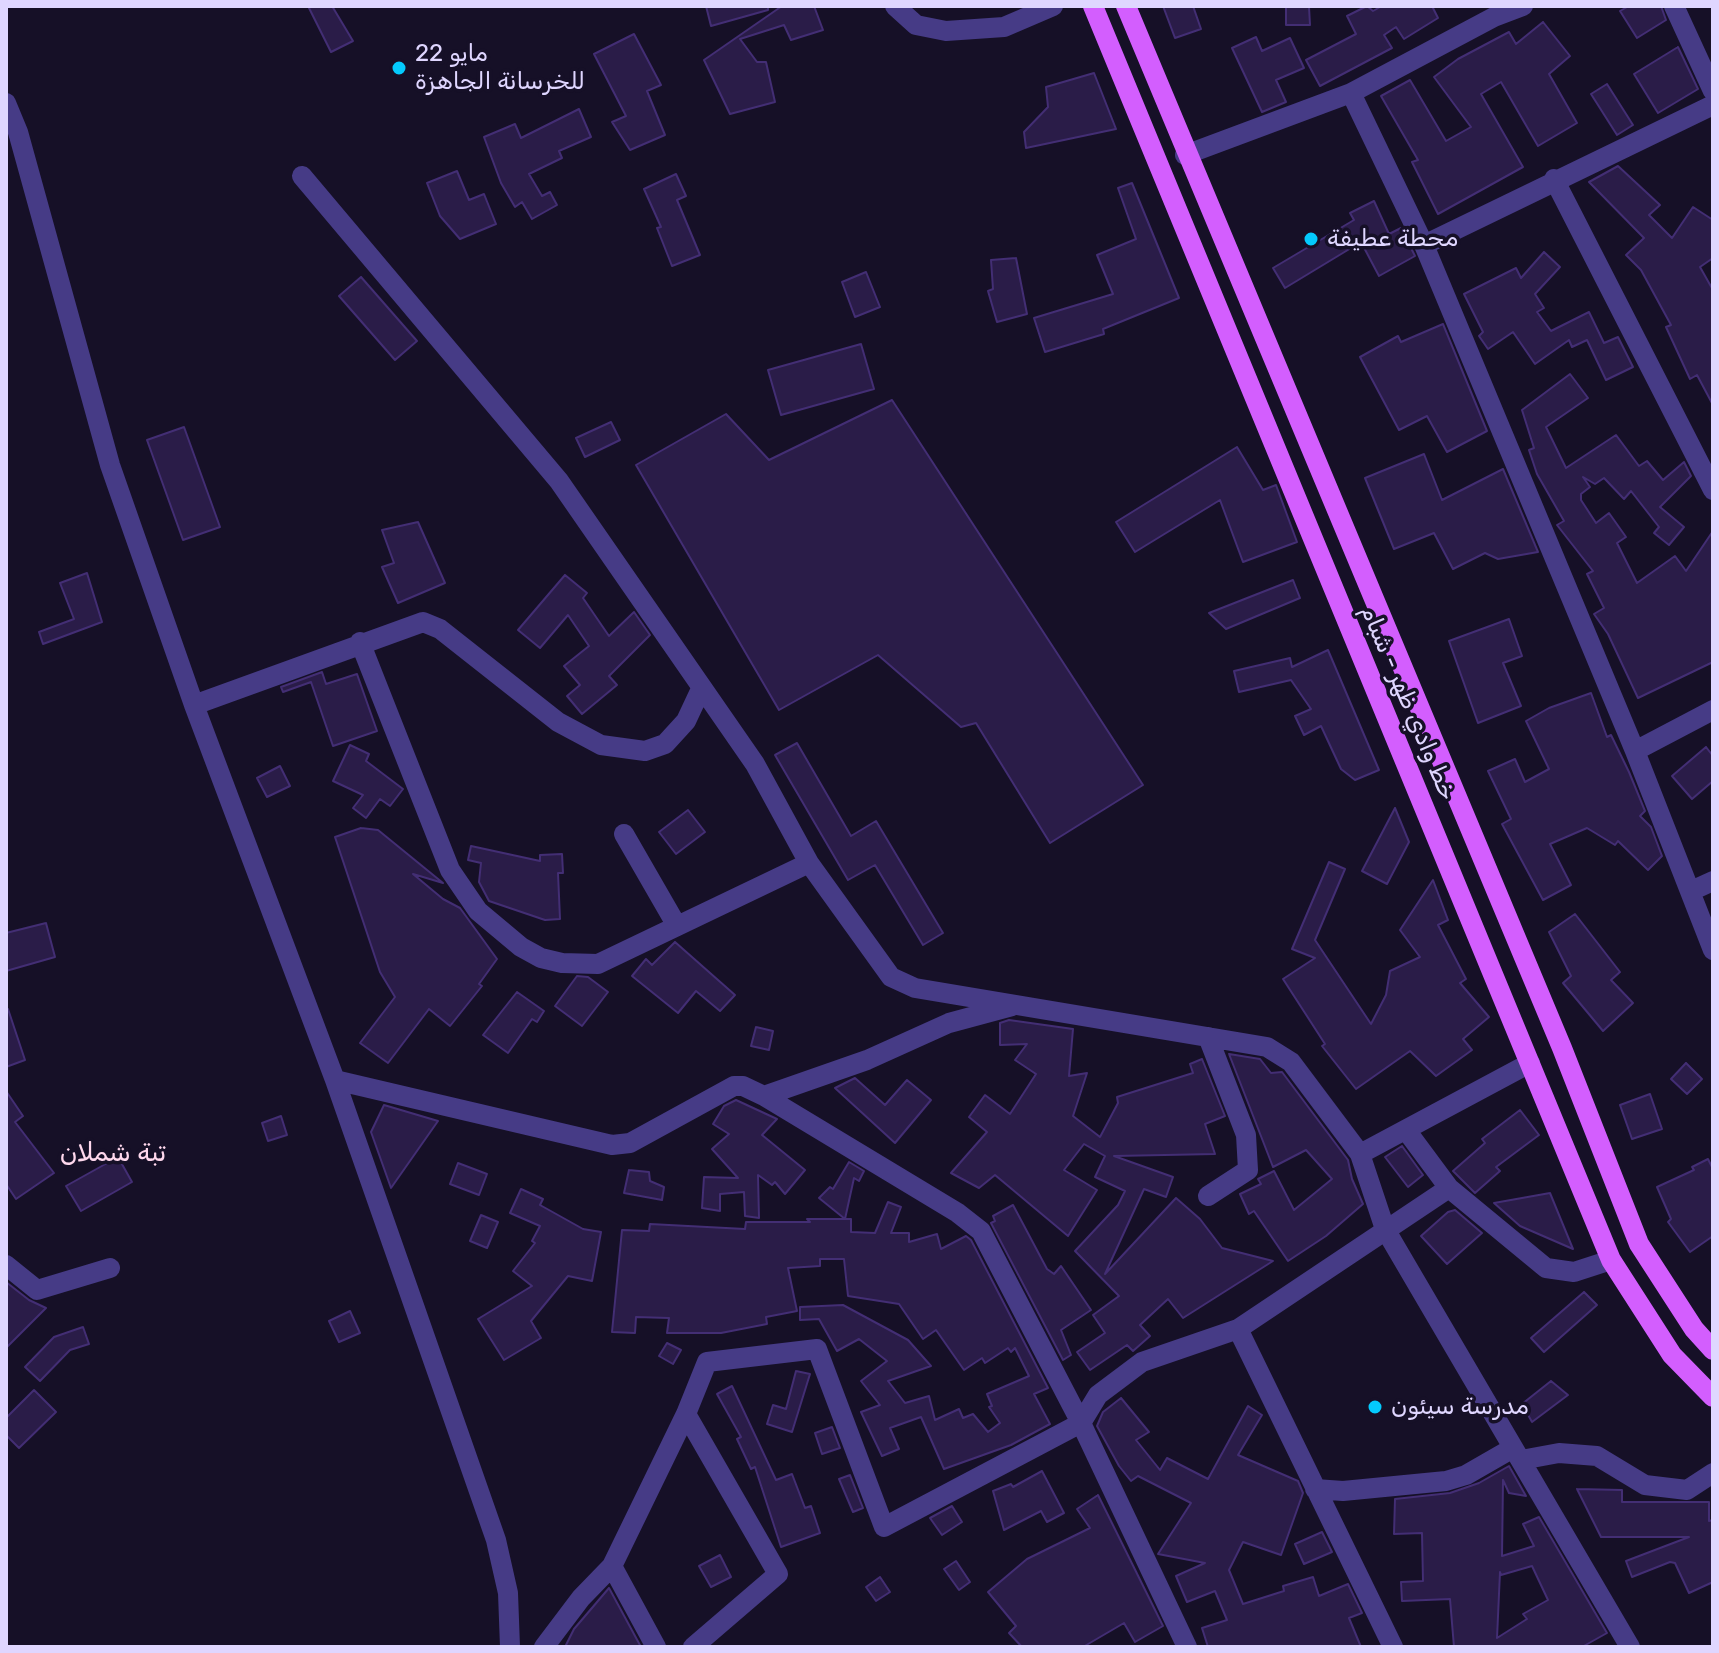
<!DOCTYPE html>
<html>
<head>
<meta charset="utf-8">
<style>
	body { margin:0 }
	#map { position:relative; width:1719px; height:1653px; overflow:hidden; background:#161027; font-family:Rubik,sans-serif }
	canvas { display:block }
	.frame { position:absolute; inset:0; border:8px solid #dfd6ff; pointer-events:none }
</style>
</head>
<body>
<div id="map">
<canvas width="1719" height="1653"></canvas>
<div class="frame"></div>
</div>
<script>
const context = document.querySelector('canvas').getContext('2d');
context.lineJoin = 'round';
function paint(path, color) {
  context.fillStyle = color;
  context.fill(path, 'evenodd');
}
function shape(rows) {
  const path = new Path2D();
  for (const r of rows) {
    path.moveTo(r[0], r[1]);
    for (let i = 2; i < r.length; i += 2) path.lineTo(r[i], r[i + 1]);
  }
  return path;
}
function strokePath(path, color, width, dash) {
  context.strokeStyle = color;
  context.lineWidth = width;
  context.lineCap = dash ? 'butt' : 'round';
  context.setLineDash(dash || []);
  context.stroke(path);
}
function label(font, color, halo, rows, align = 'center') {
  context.font = font + ' Rubik,"Noto Naskh Arabic",sans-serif';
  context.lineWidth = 7;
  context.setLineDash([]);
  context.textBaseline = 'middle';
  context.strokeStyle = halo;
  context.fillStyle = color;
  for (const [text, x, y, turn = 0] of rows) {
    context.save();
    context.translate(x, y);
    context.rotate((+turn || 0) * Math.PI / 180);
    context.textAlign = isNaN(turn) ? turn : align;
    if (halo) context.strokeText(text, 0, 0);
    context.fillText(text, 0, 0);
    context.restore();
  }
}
const building = shape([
	[308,6,332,6,353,41,331,52,308,6],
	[706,6,768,6,768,10,711,26,706,6],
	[782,6,814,6,823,30,791,40,784,25,740,39,757,62,766,62,775,102,730,114,704,60,782,6],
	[1163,6,1193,6,1201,29,1175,38,1163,6],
	[1367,6,1373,11,1382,6,1432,6,1438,18,1404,39,1396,27,1384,35,1392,48,1320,86,1306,60,1356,34,1347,16,1367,6],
	[1629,6,1661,6,1666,20,1637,38,1620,11,1629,6],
	[1286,7,1309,7,1310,25,1286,25,1286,7],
	[1543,22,1570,56,1549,74,1577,123,1538,146,1501,82,1481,94,1523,167,1438,214,1412,162,1418,160,1381,96,1410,80,1446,141,1471,127,1434,77,1458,59,1509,32,1516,44,1543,22],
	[634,34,661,85,647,91,665,135,630,150,612,122,626,116,594,54,634,34],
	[1256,37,1262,51,1290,38,1304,68,1276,80,1286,102,1262,112,1232,48,1256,37],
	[1678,47,1698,89,1658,113,1634,74,1678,47],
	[1094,73,1116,129,1026,148,1024,132,1048,107,1046,87,1094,73],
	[1607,84,1633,125,1617,135,1591,94,1607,84],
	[579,109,591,137,559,151,562,158,529,174,542,196,550,192,557,205,532,219,522,202,515,207,501,183,484,137,515,124,521,138,579,109],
	[1618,166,1660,205,1649,215,1672,238,1693,207,1713,220,1713,258,1700,267,1713,290,1713,405,1697,375,1690,379,1666,327,1671,325,1641,270,1626,255,1644,238,1589,182,1618,166],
	[457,171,469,200,484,194,496,224,460,239,440,216,427,183,457,171],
	[676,174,686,196,677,200,700,255,672,266,657,228,661,227,644,189,676,174],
	[1132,183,1179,298,1103,329,1104,334,1045,352,1034,318,1113,294,1097,255,1136,239,1118,188,1132,183],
	[1374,201,1389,234,1401,228,1415,256,1379,276,1361,242,1285,288,1273,268,1354,220,1350,213,1374,201],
	[1544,252,1560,267,1535,294,1544,308,1537,312,1551,331,1589,312,1604,343,1618,337,1633,367,1606,380,1587,340,1572,347,1569,340,1535,364,1513,332,1488,349,1479,336,1483,332,1464,294,1516,268,1521,278,1544,252],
	[1016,258,1027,314,997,322,988,291,993,289,991,260,1016,258],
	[866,272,880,307,855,317,842,282,866,272],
	[361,277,417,341,395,360,339,296,361,277],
	[1443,324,1487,431,1447,452,1427,416,1399,430,1360,357,1398,336,1401,342,1443,324],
	[861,344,874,389,781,415,768,370,861,344],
	[1570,374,1588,398,1546,427,1566,468,1616,435,1639,466,1647,461,1663,480,1684,462,1691,476,1660,507,1684,527,1669,545,1654,533,1659,527,1631,491,1624,499,1604,478,1595,484,1583,477,1590,487,1581,494,1581,500,1596,523,1609,513,1626,537,1617,543,1637,583,1675,556,1686,571,1713,531,1713,662,1638,698,1608,634,1594,614,1604,608,1587,574,1593,571,1557,525,1564,521,1537,474,1529,450,1534,448,1522,410,1570,374],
	[892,400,1143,785,1050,843,976,723,961,727,878,655,779,710,636,465,726,414,769,460,892,400],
	[611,422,620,440,585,457,576,438,611,422],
	[184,427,220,527,183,540,147,440,184,427],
	[1237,447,1263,490,1276,485,1297,542,1243,562,1220,500,1135,552,1116,522,1237,447],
	[1424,454,1442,500,1503,469,1538,552,1498,559,1485,553,1453,569,1434,533,1394,549,1365,478,1424,454],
	[418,522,445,583,398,603,382,567,394,563,382,530,418,522],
	[87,573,102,622,43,644,39,632,74,619,60,583,87,573],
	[565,575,587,593,583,598,609,636,634,612,650,635,609,676,617,685,582,714,567,696,580,685,564,666,589,646,568,615,540,648,518,630,565,575],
	[1293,580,1300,598,1226,629,1209,613,1293,580],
	[1509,619,1522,656,1503,663,1521,706,1478,723,1449,641,1509,619],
	[1328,650,1379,770,1355,780,1341,769,1321,726,1304,735,1295,716,1311,709,1291,680,1239,692,1234,671,1290,658,1292,667,1328,650],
	[322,672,326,684,357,674,377,731,333,746,311,682,283,692,281,687,322,672],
	[1591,693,1607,737,1611,735,1629,772,1645,811,1640,816,1651,827,1662,856,1648,870,1618,841,1615,845,1587,828,1550,844,1571,885,1543,900,1502,824,1511,819,1488,771,1515,759,1525,782,1549,769,1526,721,1549,708,1591,693],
	[797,743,851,836,876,821,943,933,923,945,875,865,848,880,775,755,797,743],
	[350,745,369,754,366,761,403,789,390,806,380,799,366,818,353,808,363,795,333,781,350,745],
	[1706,747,1713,756,1713,781,1692,799,1672,776,1706,747],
	[280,766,290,786,267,797,257,778,280,766],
	[1395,808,1409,842,1387,884,1362,871,1395,808],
	[688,810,705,832,676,854,659,832,688,810],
	[361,828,378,830,443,883,413,874,443,899,460,908,497,959,479,984,482,986,450,1026,429,1009,388,1063,360,1043,395,997,380,972,335,837,361,828],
	[471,846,540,861,540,855,562,854,563,873,558,873,560,919,545,920,489,901,479,882,481,863,468,860,471,846],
	[1329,862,1345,869,1315,940,1371,1024,1386,995,1390,971,1420,957,1400,930,1433,880,1448,920,1438,925,1466,979,1460,983,1489,1017,1463,1039,1472,1050,1436,1076,1410,1051,1356,1089,1322,1046,1325,1044,1283,979,1315,958,1292,949,1329,862],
	[1575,914,1620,972,1611,980,1633,1003,1603,1031,1563,983,1571,976,1549,932,1575,914],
	[46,923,55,957,6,971,6,933,46,923],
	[675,942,735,995,720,1011,696,991,678,1013,632,976,646,959,652,965,675,942],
	[577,976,588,977,608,992,582,1026,555,1006,577,976],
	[517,992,544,1011,537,1022,532,1019,508,1053,483,1035,517,992],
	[8,1009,25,1060,6,1067,6,1010,8,1009],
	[1009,1020,1073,1029,1069,1076,1087,1073,1073,1116,1100,1137,1118,1103,1117,1097,1193,1073,1190,1064,1202,1059,1225,1116,1205,1124,1215,1154,1114,1156,1173,1177,1166,1197,1144,1189,1105,1274,1176,1198,1200,1219,1222,1248,1273,1261,1183,1318,1168,1299,1140,1325,1150,1336,1133,1351,1127,1345,1090,1370,1077,1352,1105,1333,1093,1315,1119,1296,1075,1251,1118,1205,1125,1191,1095,1177,1105,1156,1084,1144,1064,1170,1097,1190,1068,1236,995,1175,979,1188,951,1173,987,1132,969,1117,985,1095,1010,1114,1036,1074,1015,1060,1027,1044,1000,1045,1000,1023,1009,1020],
	[756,1027,773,1031,769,1050,751,1046,756,1027],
	[1229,1054,1260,1059,1271,1073,1282,1072,1348,1160,1352,1179,1363,1204,1326,1236,1288,1261,1254,1211,1249,1214,1240,1194,1261,1184,1258,1179,1274,1171,1294,1210,1332,1179,1306,1150,1273,1167,1229,1054],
	[1686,1063,1702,1079,1687,1094,1671,1079,1686,1063],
	[855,1078,885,1105,907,1080,931,1100,895,1143,835,1088,855,1078],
	[6,1091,23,1116,15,1122,54,1173,16,1199,6,1184,6,1091],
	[1650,1094,1662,1129,1632,1139,1620,1105,1650,1094],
	[736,1100,777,1119,762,1135,805,1170,785,1194,775,1182,772,1185,758,1175,759,1218,745,1216,744,1192,720,1194,720,1211,702,1208,704,1177,738,1178,712,1149,729,1134,713,1124,724,1106,736,1100],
	[384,1105,438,1121,391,1188,371,1132,384,1105],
	[1520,1110,1539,1135,1496,1167,1500,1171,1475,1193,1453,1171,1485,1143,1482,1139,1520,1110],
	[281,1116,287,1135,268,1141,262,1123,281,1116],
	[1402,1146,1423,1175,1408,1187,1385,1157,1402,1146],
	[118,1157,132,1182,81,1211,66,1186,118,1157],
	[1708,1159,1713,1169,1713,1236,1690,1252,1668,1222,1671,1219,1657,1187,1694,1170,1692,1167,1708,1159],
	[849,1162,864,1171,859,1181,854,1178,845,1219,819,1198,830,1187,833,1189,849,1162],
	[458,1163,487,1174,479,1195,450,1184,458,1163],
	[629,1170,649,1172,650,1181,664,1187,662,1200,624,1193,629,1170],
	[521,1189,543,1199,540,1205,583,1229,601,1232,592,1281,568,1276,531,1321,541,1338,504,1360,478,1319,532,1286,513,1271,535,1243,532,1241,540,1226,510,1213,521,1189],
	[1550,1193,1573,1249,1520,1226,1494,1203,1550,1193],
	[888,1202,901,1207,891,1233,909,1233,909,1242,937,1234,941,1249,966,1236,971,1240,1048,1388,1034,1394,1050,1424,1011,1445,944,1469,921,1417,890,1428,899,1449,882,1456,861,1412,880,1405,861,1381,887,1361,859,1339,837,1351,819,1319,800,1320,800,1307,843,1305,908,1340,931,1366,888,1381,905,1403,929,1396,935,1420,959,1409,963,1418,973,1414,988,1432,1000,1423,989,1407,992,1406,987,1394,1029,1376,1015,1348,1011,1352,1008,1348,985,1363,982,1358,964,1370,936,1330,923,1339,899,1304,848,1296,844,1259,820,1259,820,1266,788,1268,797,1311,766,1317,767,1324,721,1333,667,1333,669,1318,636,1317,635,1333,612,1332,622,1230,649,1231,650,1224,745,1229,746,1222,810,1222,807,1219,851,1219,851,1232,875,1233,888,1202],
	[1013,1205,1047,1269,1054,1274,1061,1266,1091,1310,1061,1330,1071,1355,1063,1360,991,1223,995,1221,993,1216,1013,1205],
	[1455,1210,1482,1233,1447,1264,1421,1236,1448,1212,1455,1210],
	[481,1215,498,1222,487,1248,470,1241,481,1215],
	[6,1282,29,1300,46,1308,6,1348,6,1282],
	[1584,1292,1597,1305,1544,1352,1531,1338,1584,1292],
	[350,1311,360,1333,339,1342,329,1321,350,1311],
	[83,1327,89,1344,70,1350,40,1381,25,1367,54,1337,83,1327],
	[667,1343,681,1350,673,1364,659,1356,667,1343],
	[796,1371,810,1374,792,1432,767,1424,773,1405,786,1409,796,1371],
	[1551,1381,1568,1395,1532,1422,1522,1404,1551,1381],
	[732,1386,776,1480,792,1474,805,1508,811,1506,820,1533,781,1547,755,1467,751,1469,737,1439,741,1437,717,1394,732,1386],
	[34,1390,56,1412,19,1448,6,1435,6,1418,34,1390],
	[1121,1398,1149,1432,1136,1440,1160,1470,1167,1458,1208,1479,1248,1406,1262,1415,1238,1455,1298,1481,1303,1493,1281,1555,1243,1542,1229,1570,1243,1604,1284,1591,1283,1586,1313,1577,1319,1596,1348,1584,1362,1613,1349,1618,1361,1647,1208,1647,1202,1628,1227,1620,1215,1591,1187,1602,1176,1576,1205,1563,1158,1554,1191,1503,1138,1476,1131,1481,1119,1466,1097,1426,1103,1412,1121,1398],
	[832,1427,840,1448,822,1454,815,1433,832,1427],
	[1509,1466,1526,1496,1509,1493,1503,1480,1502,1556,1534,1546,1523,1524,1539,1517,1607,1633,1582,1647,1454,1647,1450,1599,1402,1601,1401,1582,1423,1581,1422,1533,1394,1534,1395,1499,1450,1493,1479,1483,1509,1466],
	[1532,1566,1548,1600,1523,1614,1527,1619,1497,1638,1500,1572,1501,1575,1532,1566],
	[1042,1471,1064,1513,1047,1522,1041,1511,1004,1530,993,1491,1011,1484,1013,1487,1042,1471],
	[850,1475,863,1508,853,1512,839,1479,850,1475],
	[1577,1489,1622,1490,1622,1502,1709,1502,1709,1521,1713,1520,1713,1582,1689,1593,1675,1563,1670,1562,1632,1577,1626,1561,1689,1537,1601,1537,1577,1489],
	[1098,1495,1163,1626,1135,1642,1124,1623,1083,1647,1022,1647,1009,1633,1016,1626,988,1592,1027,1559,1090,1528,1077,1509,1098,1495],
	[952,1506,962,1522,942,1535,930,1518,952,1506],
	[1322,1532,1332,1552,1304,1564,1295,1544,1322,1532],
	[720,1555,731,1577,711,1587,699,1566,720,1555],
	[956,1561,970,1582,959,1590,944,1569,956,1561],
	[880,1577,890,1592,876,1601,866,1587,880,1577],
	[609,1588,641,1647,565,1647,574,1629,609,1588]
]);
paint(building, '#2a1c48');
strokePath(building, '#432e74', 2);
strokePath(shape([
	[895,6,916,25,946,31,1004,27,1053,6],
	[1674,6,1713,91],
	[1351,93,1424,245,1635,751,1713,950],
	[6,103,18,132,110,465,194,705,335,1080,496,1540,508,1593,510,1647],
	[1185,155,1351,93,1494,17,1523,6],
	[302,176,559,481,755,764,809,863,891,977,915,988,1267,1047,1291,1062,1360,1154,1385,1229,1630,1647],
	[1554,179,1713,490],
	[1424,245,1713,105],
	[360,642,450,870,478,911,521,947,541,958,562,963,598,964,809,863],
	[194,705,423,622,440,629,558,722,601,745,645,751,665,744,686,721,701,689],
	[1635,751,1713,710],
	[624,834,677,926],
	[1691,891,1713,881],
	[1012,1006,949,1023,867,1060,764,1096,958,1213,981,1231,1081,1423,1187,1647],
	[1208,1037,1246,1135,1248,1170,1208,1196],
	[335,1080,612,1145,630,1143,734,1086,743,1086,764,1096],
	[1406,1130,1449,1188,1546,1268,1574,1272,1611,1260],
	[1360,1154,1530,1063],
	[6,1265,37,1290,110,1268],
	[1238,1329,1393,1647],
	[686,1414,778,1574,693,1647],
	[1521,1460,1559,1453,1597,1456,1645,1485,1687,1490,1713,1473],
	[1315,1489,1343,1491,1446,1481,1466,1475,1513,1448],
	[612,1566,656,1647],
	[544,1647,581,1598,612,1566,686,1414,707,1362,817,1349,884,1527,1081,1423,1098,1395,1142,1362,1238,1329,1449,1188]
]), '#463b86', 20);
strokePath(shape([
	[1093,6,1611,1260,1672,1355,1713,1397],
	[1126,6,1562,1048,1639,1244,1694,1329,1713,1350]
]), '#d35efe', 20);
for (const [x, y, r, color] of [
	[399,68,8,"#04cafd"],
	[1311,239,8,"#04cafd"],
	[1375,1407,8,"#04cafd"]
]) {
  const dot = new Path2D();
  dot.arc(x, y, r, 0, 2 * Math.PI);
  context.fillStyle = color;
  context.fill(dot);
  strokePath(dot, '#161027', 3);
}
label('24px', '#dfd6ff', '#161027', [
	["22 مايو",415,54],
	["للخرسانة الجاهزة",415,82],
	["محطة عطيفة",1327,239],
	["مدرسة سيئون",1391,1407]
], 'left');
label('24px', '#dfd6ff', '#161027', [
	["خط وادي ظهر - شبام",1408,703,67]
]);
label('26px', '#ffd8ed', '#161027', [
	["تبة شملان",113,1153]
]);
</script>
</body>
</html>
